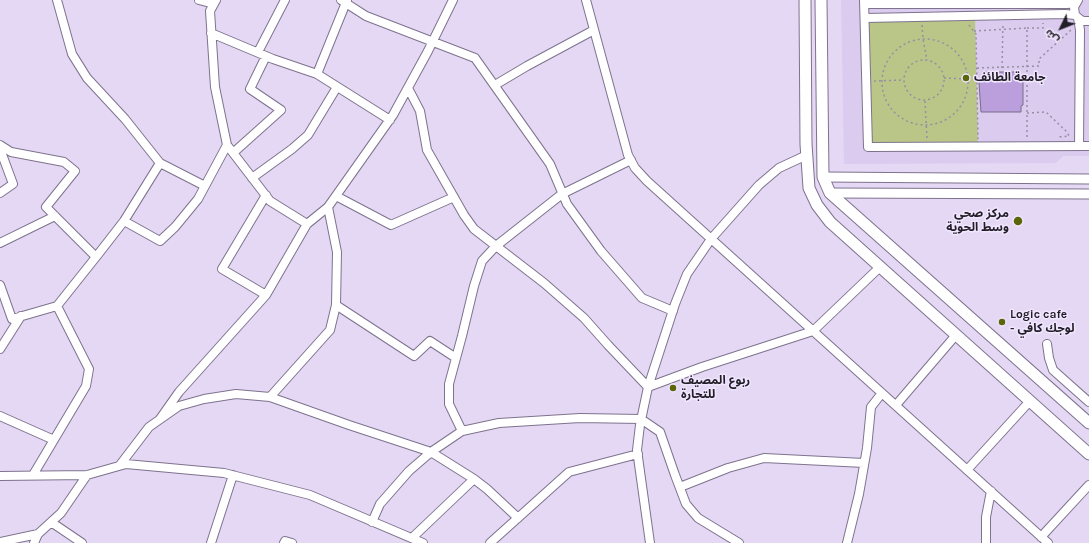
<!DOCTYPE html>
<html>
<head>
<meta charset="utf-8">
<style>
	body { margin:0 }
	#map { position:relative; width:1089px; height:543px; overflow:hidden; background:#e4d8f5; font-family:Karla,"Noto Sans Arabic",sans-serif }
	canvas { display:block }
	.north { position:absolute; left:1041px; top:8px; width:40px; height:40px; -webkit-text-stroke:3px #f0e6fe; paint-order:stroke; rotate:227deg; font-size:11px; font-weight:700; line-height:16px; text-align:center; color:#221e28 }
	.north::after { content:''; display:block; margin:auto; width:14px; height:18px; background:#221e28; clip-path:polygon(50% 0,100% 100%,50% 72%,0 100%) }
</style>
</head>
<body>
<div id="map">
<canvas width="1089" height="543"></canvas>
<div class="north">ش</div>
</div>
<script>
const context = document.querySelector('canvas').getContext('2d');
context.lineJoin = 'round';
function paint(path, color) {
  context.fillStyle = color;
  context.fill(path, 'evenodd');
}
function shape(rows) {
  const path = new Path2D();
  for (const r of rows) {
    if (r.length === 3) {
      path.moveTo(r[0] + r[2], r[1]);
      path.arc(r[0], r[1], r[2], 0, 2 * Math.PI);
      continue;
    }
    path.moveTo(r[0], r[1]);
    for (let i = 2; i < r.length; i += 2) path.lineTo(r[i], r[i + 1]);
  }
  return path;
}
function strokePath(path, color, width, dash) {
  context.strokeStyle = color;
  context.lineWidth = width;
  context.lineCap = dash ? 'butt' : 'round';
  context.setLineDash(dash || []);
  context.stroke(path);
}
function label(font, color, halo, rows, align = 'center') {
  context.font = font + ' Karla,"Noto Sans Arabic",sans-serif';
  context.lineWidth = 3;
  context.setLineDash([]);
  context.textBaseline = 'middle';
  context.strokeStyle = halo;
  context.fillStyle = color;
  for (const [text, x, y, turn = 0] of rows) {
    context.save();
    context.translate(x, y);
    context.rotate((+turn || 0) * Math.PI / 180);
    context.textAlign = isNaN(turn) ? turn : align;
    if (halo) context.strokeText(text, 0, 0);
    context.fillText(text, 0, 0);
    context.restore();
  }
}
paint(shape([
	[841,0,1089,0,1089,156,1063,156,1056,163,844,164]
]), '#dbcbef');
paint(shape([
	[975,16,978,147,868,147,865,18]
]), '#bac688');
const building = shape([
	[983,72,1019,72,1020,77,1023,77,1023,105,1021,106,1021,112,981,112,979,83,983,76,983,72]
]);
paint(building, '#bb9fdd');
strokePath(building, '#786d86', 1);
const minor = shape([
	[57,0,72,54,87,78,125,119,160,163,205,186],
	[199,0,214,4],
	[341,0,366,16,475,58,550,164,567,204,601,251,642,298,673,311],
	[586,0,628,155,635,168,647,181,1048,543],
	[864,0,868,147,1089,146],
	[1078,0,1074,7,1075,15,1081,20,1084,21,1089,21],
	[864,4,1067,4,1076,3],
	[865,18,1065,14,1075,15],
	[1078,18,1080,30,1079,146],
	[211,33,273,59,317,74,347,0],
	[258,52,285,0],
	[317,74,390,120],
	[495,85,527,66,594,30],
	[408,88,420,111,427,150,464,215,474,229,544,283,584,318,608,345,648,387,702,367,813,331,880,267],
	[0,145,11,152,64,162,75,171,46,207,96,257,57,306,12,319,0,285],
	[0,149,13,184,0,193],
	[233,153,281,110,250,89,266,56],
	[252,178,292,149,308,135,337,87],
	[266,195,222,269,266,295],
	[336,196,391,225,454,197],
	[124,221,160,163],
	[307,224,328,207],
	[0,243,55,216],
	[96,257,124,221,160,241,175,227,198,199,227,145],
	[336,305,414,356,430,341,456,358],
	[1047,344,1049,358,1053,370,1089,402],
	[0,349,21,316],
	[270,397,330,330,336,305,337,252,328,207,393,115,428,51,453,0],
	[896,405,956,335],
	[0,416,54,440],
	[160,419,179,392,266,295,307,224,270,201,227,145,215,87,210,11,216,0],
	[462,431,449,404,449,384,462,336,474,286,482,261,496,246,562,194,631,160],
	[120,465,149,427,179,406,204,399,236,394,270,397,349,425,431,452,474,479,487,489,518,518],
	[967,470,1030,401],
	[33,475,86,386,89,369,57,306],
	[0,476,87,475,126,464,224,473,310,495,423,543],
	[680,487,728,468,764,458,864,463],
	[51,522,82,543],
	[372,522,380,504,409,471,431,452,462,431,499,423,580,418,641,419,660,432,675,475,686,504,698,518,739,543],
	[1041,537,1089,485],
	[412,538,474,479],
	[0,542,38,534],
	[34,543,38,534,61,513,87,475],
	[211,543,233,475],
	[284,543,285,541,292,543],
	[490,543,569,472,638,454],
	[650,543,637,450,640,425,648,387,675,304,687,274,711,239,759,185,779,168,807,155],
	[847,543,859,494,867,448,871,407,882,393],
	[986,543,986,517,991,491]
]);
const tertiary = shape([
	[823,177,1089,179],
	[830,193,1089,194]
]);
const secondary = shape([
	[805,0,806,144,809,188,817,205,830,222,1089,454],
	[821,0,823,177,830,193,1089,423]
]);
strokePath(minor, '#7e738d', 10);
strokePath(tertiary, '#7e738d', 11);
strokePath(secondary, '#7e738d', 13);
strokePath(shape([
	[922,25,923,39,927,60],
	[969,25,976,34,978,139],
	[1027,28,1043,28,1043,23],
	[974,31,1027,28,1027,138],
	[925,82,43],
	[924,80,20],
	[977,68,1039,66,1039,59,1071,30],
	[1002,68,1003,23],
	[944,78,968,79],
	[874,81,904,80],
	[925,101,927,139],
	[1027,113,1046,112,1067,132,1069,136,1058,137]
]), '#978ea3', 1.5, [2, 3]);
strokePath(minor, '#fff', 8);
strokePath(tertiary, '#fff', 9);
strokePath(secondary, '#fff', 11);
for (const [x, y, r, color] of [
	[966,78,4,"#5b660a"],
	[1018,221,5,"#5b660a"],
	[1002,322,4,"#5b660a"],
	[673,388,4,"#5b660a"]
]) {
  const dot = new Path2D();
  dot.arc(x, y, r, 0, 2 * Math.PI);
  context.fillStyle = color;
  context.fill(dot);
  strokePath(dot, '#f0e6fe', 1.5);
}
label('bold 12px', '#221e28', '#f0e6fe', [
	["جامعة الطائف",974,78],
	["مركز صحي",1009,214,"right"],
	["وسط الحوية",1009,228,"right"],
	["Logic cafe",1010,315],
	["- لوجك كافي",1010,329],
	["ربوع المصيف",681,381],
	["للتجارة",681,395]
], 'left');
</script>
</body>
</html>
